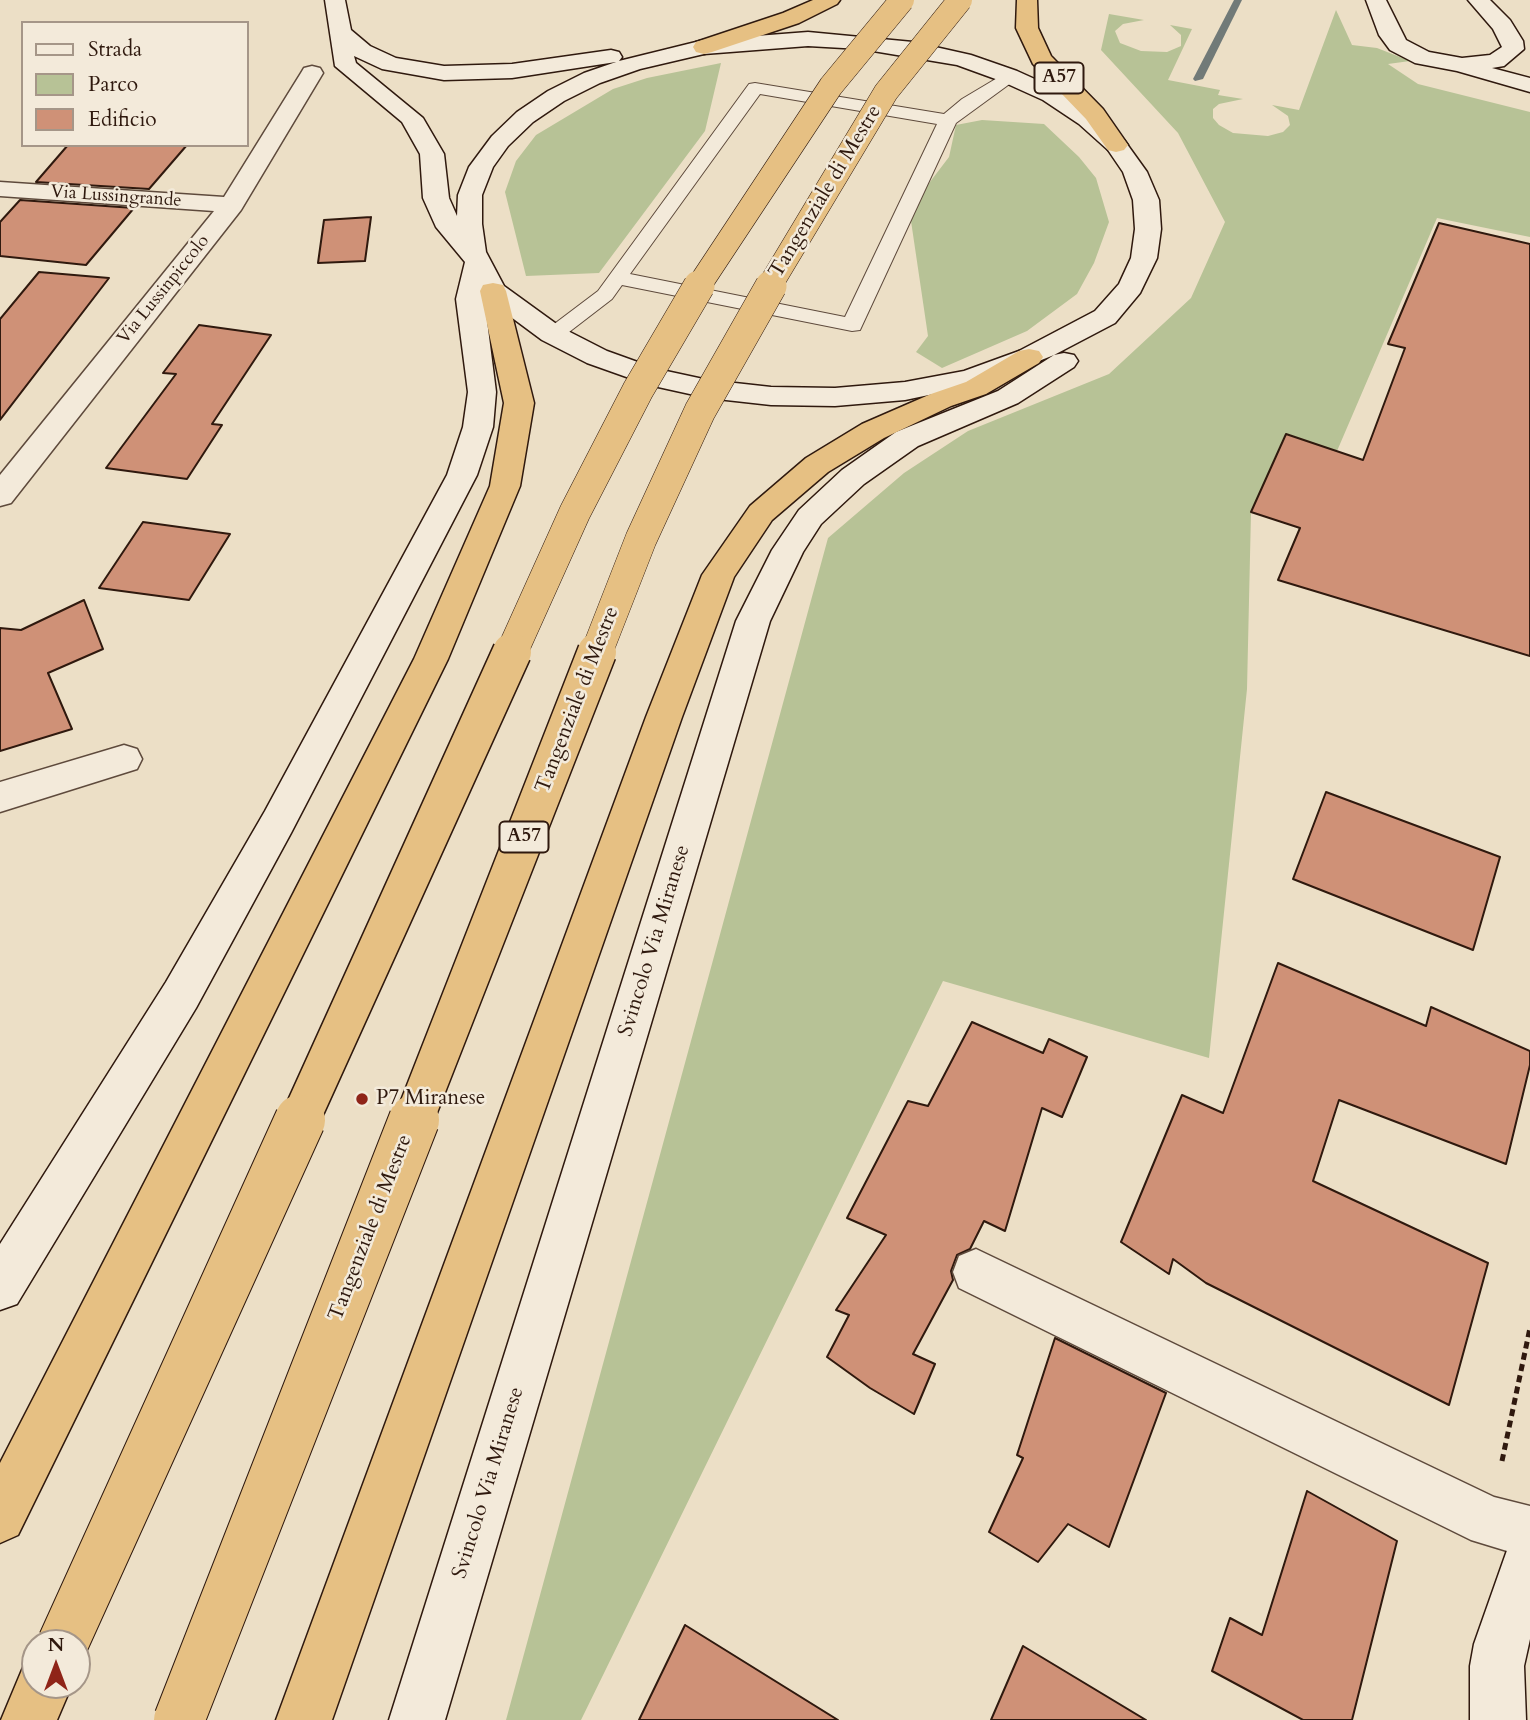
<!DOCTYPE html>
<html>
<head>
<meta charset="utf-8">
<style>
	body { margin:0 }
	#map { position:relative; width:1530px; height:1720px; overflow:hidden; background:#ecdfc6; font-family:Cardo,serif }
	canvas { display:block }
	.legend { position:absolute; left:21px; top:21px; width:228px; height:126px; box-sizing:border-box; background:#f3eada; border:2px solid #a59688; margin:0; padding:9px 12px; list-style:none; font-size:21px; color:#2f190e }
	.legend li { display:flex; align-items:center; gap:14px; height:35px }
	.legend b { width:35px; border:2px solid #a59688 }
	.north { position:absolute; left:21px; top:1629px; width:70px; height:70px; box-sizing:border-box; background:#f3eada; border:2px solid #a59688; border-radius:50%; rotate:0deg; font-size:19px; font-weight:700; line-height:28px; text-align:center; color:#2f190e }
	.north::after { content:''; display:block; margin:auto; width:24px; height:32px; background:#8f2418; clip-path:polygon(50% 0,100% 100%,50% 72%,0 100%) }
</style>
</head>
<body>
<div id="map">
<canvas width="1530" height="1720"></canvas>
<ul class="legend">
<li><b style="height:9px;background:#f3eada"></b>Strada</li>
<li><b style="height:19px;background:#b7c296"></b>Parco</li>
<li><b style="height:19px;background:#cf9177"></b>Edificio</li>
</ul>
<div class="north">N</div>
</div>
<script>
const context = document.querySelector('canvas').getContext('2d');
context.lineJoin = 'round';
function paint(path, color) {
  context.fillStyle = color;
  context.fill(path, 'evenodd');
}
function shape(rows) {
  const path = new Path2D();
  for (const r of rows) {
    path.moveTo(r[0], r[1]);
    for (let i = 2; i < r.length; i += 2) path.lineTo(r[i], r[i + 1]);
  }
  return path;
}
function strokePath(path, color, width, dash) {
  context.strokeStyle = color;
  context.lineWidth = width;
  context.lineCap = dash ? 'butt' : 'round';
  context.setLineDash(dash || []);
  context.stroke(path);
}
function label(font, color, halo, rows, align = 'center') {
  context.font = font + ' Cardo,serif';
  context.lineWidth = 5;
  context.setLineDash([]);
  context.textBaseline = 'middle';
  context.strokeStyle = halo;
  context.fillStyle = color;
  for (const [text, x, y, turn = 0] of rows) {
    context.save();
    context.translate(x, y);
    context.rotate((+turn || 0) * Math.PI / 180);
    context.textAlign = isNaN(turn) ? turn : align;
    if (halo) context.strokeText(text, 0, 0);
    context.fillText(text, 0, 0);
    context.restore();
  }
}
paint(shape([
	[1336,10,1352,45,1377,48,1410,61,1388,64,1418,84,1530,112,1530,237,1437,218,1337,451,1285,434,1251,512,1247,689,1209,1058,943,981,581,1720,506,1720,828,538,904,473,968,431,1109,374,1191,298,1225,222,1178,133,1101,50,1109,14,1144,20,1123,24,1115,31,1120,43,1141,51,1167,52,1181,46,1181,35,1170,25,1192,29,1168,80,1220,90,1218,95,1243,99,1219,104,1213,109,1213,118,1219,125,1233,133,1268,136,1283,132,1290,125,1288,116,1272,105,1299,110],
	[721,63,705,131,599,273,526,276,505,192,516,161,536,135,613,89,647,78],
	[982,120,1044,124,1079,157,1096,178,1109,222,1094,263,1077,294,1027,331,942,368,916,352,928,336,911,221,920,195,949,157,956,125]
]), '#b7c296');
paint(shape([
	[1234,0,1242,0,1203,79,1195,81,1193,79,1234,0]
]), '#717a78');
const building = shape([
	[68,145,187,145,149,189,36,182,68,145],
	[20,200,134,208,86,265,0,256,0,222,20,200],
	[371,217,365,261,318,263,324,220,371,217],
	[1439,223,1530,244,1530,656,1278,580,1300,528,1251,512,1286,434,1363,460,1405,348,1388,344,1439,223],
	[39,272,109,278,0,420,0,319,39,272],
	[199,325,271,335,212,424,222,425,187,479,106,468,176,374,163,373,199,325],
	[143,522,230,534,189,600,99,588,143,522],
	[84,600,103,649,48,673,72,729,0,751,0,628,21,630,84,600],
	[1326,792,1500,857,1473,950,1293,879,1326,792],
	[1278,963,1426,1026,1431,1007,1530,1051,1530,1065,1506,1164,1339,1100,1313,1181,1488,1263,1449,1405,1206,1283,1173,1259,1169,1274,1121,1242,1182,1095,1223,1113,1278,963],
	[972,1022,1043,1053,1049,1039,1087,1057,1062,1117,1042,1108,1005,1231,984,1221,970,1249,957,1255,951,1271,953,1280,913,1354,935,1364,914,1414,870,1388,827,1357,849,1315,836,1310,886,1235,847,1218,908,1101,928,1106,972,1022],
	[1055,1338,1166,1393,1109,1547,1068,1524,1038,1562,989,1532,1023,1458,1017,1455,1055,1338],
	[1307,1491,1397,1541,1352,1720,1303,1720,1212,1671,1230,1618,1262,1635,1307,1491],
	[685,1625,838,1720,639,1720,685,1625],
	[1023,1646,1146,1720,991,1720,1023,1646]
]);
paint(building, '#cf9177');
strokePath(building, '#2f190e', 2);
const lane = shape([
	[1009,71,1018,76,1015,80,956,123,860,330,852,331,622,285,612,299,560,339,544,339,541,334,598,291,749,84,755,83,944,114,962,99,1009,71],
	[760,94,937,124,845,317,630,274,760,94]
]);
const street = shape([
	[312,66,320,68,323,73,241,210,11,503,0,506,0,475,214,211,0,196,0,182,224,197,301,73,304,68,312,66],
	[124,745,137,749,142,759,137,769,0,812,0,782,124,745],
	[976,1249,1494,1497,1530,1506,1530,1558,1471,1540,959,1288,953,1272,959,1256,976,1249]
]);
const secondary = shape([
	[325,0,345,0,351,30,370,46,396,58,444,66,512,64,611,50,619,52,622,57,619,61,704,40,808,32,913,42,971,55,1017,71,1059,90,1095,114,1124,140,1147,172,1159,200,1161,229,1157,258,1140,293,1115,323,1054,355,1064,353,1074,355,1078,361,1074,367,1018,403,918,446,864,484,821,524,803,552,770,621,445,1720,389,1720,736,621,772,550,799,510,842,470,896,432,998,391,1054,355,981,384,905,400,835,406,771,405,708,398,649,385,587,363,542,340,484,297,496,392,493,427,477,475,291,833,196,1008,17,1304,0,1310,0,1244,166,982,265,811,447,475,463,427,468,392,456,299,465,262,436,227,423,198,420,154,402,122,335,66,325,0],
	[808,46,861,49,957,65,1001,81,1043,100,1079,124,1108,150,1123,172,1133,200,1135,229,1131,258,1119,284,1095,311,1019,351,964,371,905,382,835,388,771,387,708,380,657,369,607,351,562,328,504,286,486,252,482,224,482,195,493,167,508,146,533,122,564,101,600,83,640,69,704,54,808,46],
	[354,56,382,69,444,80,512,78,616,62,584,73,548,91,517,112,492,136,469,167,458,195,457,216,449,198,444,154,423,118,356,63,354,56],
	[1366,0,1386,0,1406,40,1429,52,1462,58,1490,55,1502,47,1493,29,1468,0,1490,0,1510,20,1523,41,1524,49,1504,66,1492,68,1530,78,1530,92,1457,71,1415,63,1390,50,1379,35,1366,0],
	[1530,1532,1530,1639,1524,1666,1526,1720,1470,1720,1470,1666,1474,1644,1511,1539,1530,1532]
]);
const highway = shape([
	[813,0,840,0,837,4,799,23,712,52,704,54,696,52,693,47,696,42,783,13,813,0],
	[1017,0,1037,0,1038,28,1051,56,1103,109,1128,145,1124,150,1116,152,1108,150,1086,119,1033,64,1016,28,1017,0],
	[493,283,503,285,506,291,534,403,520,486,448,659,18,1535,0,1543,0,1463,414,659,490,486,504,403,480,291,483,285,493,283],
	[1029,349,1039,351,1043,357,1039,363,986,394,951,406,884,438,828,472,772,520,734,577,682,717,332,1720,276,1720,646,717,702,575,750,506,806,458,862,424,931,394,966,382,1019,351,1029,349],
	[35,1661,35,1685,72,1685,57,1720,1,1720,24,1665,35,1661]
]);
strokePath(lane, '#5e4a3c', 2);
strokePath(street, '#5e4a3c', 3);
strokePath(secondary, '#2f190e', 3);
strokePath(highway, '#2f190e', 3);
strokePath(shape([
	[1502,1461,1530,1328]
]), '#2f190e', 5, [7, 4.5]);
paint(lane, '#f3eada');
paint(street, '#f3eada');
paint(secondary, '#f3eada');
paint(highway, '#e6c083');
const highwayBridgeFar3 = shape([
	[698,287,831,86,902,0],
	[769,287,886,92,960,0]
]);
const highwayBridgeFar2 = shape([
	[511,654,575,512,638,390,699,286],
	[596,654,641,539,700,411,771,286]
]);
const highwayBridgeFar1 = shape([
	[299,1122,512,652],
	[413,1122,597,652]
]);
const highwayBridge = shape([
	[63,1643,300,1120],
	[179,1720,414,1120]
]);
strokePath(highwayBridgeFar3, '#2f190e', 25, []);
strokePath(highwayBridgeFar2, '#2f190e', 32, []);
strokePath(highwayBridgeFar1, '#2f190e', 41, []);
strokePath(highwayBridge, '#2f190e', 52, []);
strokePath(highwayBridgeFar3, '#e6c083', 24);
strokePath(highwayBridgeFar2, '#e6c083', 31);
strokePath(highwayBridgeFar1, '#e6c083', 38);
strokePath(highwayBridge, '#e6c083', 50);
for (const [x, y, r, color] of [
	[362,1099,7,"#8f2418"]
]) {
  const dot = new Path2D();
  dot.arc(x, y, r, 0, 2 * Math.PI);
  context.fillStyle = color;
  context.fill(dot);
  strokePath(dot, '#f3eada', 2.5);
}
label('18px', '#2f190e', '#f3eada', [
	["Via Lussingrande",116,197,4],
	["Via Lussinpiccolo",164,290,-51]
]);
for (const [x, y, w] of [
	[1059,78,49],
	[524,837,49]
]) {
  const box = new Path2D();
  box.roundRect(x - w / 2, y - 15.5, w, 31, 5);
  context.fillStyle = '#f3eada';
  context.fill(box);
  strokePath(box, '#2f190e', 2);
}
label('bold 19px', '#2f190e', null, [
	["A57",1059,78],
	["A57",524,837]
]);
label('21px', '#2f190e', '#f3eada', [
	["Tangenziale di Mestre",826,192,-59],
	["Tangenziale di Mestre",578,700,-69],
	["Svincolo Via Miranese",655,941,-73],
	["Tangenziale di Mestre",371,1228,-69],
	["Svincolo Via Miranese",489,1483,-73]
]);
label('21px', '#2f190e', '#f3eada', [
	["P7 Miranese",376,1099]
], 'left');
</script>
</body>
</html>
